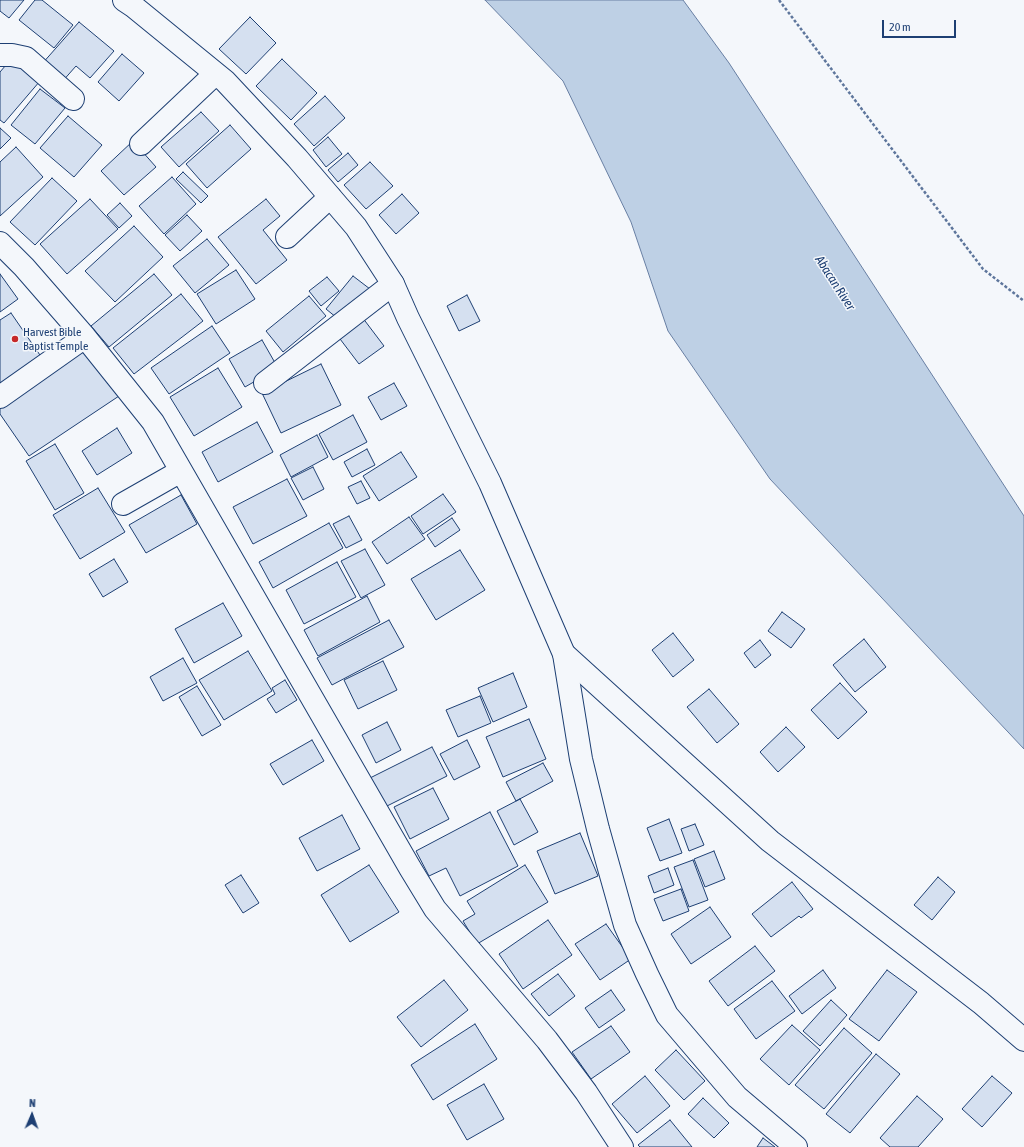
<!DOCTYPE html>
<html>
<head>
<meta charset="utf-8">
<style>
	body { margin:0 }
	#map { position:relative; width:1024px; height:1147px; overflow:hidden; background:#f4f7fb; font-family:"Asap Condensed",sans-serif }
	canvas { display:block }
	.north { position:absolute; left:12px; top:1095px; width:40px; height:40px; -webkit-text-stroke:3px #f4f7fb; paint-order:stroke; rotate:2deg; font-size:11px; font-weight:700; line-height:16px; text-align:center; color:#1d3f73 }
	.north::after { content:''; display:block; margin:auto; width:14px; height:18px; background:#1d3f73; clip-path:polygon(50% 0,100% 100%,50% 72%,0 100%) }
	.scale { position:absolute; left:882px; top:20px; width:74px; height:18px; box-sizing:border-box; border:2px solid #1d3f73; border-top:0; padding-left:5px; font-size:12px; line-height:14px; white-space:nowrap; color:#1d3f73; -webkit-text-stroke:3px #f4f7fb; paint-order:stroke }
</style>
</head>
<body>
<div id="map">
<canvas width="1024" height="1147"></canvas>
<div class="north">N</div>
<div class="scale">20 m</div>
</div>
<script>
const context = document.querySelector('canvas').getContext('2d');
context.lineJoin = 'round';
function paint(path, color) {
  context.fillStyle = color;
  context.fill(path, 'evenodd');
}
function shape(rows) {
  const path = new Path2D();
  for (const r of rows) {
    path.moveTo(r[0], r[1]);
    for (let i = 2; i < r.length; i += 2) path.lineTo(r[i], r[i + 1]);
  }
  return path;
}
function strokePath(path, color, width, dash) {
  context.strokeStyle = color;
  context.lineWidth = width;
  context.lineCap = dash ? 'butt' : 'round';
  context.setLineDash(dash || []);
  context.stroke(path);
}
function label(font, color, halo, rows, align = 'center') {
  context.font = font + ' "Asap Condensed",sans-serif';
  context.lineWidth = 3;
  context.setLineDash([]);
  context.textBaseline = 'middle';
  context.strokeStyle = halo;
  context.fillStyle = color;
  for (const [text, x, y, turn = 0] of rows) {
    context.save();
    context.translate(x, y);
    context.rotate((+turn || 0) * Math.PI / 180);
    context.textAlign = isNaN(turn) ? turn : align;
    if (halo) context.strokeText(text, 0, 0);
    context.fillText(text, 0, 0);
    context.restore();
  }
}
const water = shape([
	[485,0,683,0,729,63,1024,516,1024,749,770,479,668,331,631,222,563,81,485,0]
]);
paint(water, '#bed0e5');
strokePath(water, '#687fa3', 1);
const building = shape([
	[0,0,24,0,9,18,0,11,0,0],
	[35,0,42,0,73,25,54,48,19,20,35,0],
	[250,17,276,43,246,74,219,49,250,17],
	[79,22,114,51,90,78,76,66,61,83,41,65,79,22],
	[122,54,144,73,119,101,98,82,122,54],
	[12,58,40,81,4,123,0,120,0,72,12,58],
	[282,59,317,93,291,120,256,86,282,59],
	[40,89,65,108,35,144,11,125,40,89],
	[325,96,345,118,314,146,294,124,325,96],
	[201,112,219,131,179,167,161,147,201,112],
	[68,116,102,145,74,177,40,148,68,116],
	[230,125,251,149,207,188,186,164,230,125],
	[0,128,11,138,0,149,0,128],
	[328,137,342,154,326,167,313,150,328,137],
	[133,141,156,167,124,195,101,171,133,141],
	[16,147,43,177,0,216,0,162,16,147],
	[348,153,358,165,338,182,328,170,348,153],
	[370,162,393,186,366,209,344,185,370,162],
	[183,172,208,196,201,203,176,179,183,172],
	[172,177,196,204,164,234,139,206,172,177],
	[52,178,77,201,35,245,10,222,52,178],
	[402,194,419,213,396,234,379,215,402,194],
	[90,199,118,229,67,274,40,244,90,199],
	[266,199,280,216,263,230,287,260,256,284,218,237,266,199],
	[120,203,132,216,119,228,107,215,120,203],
	[187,215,202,231,180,251,165,235,187,215],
	[134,226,163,257,115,302,85,271,134,226],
	[207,239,229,265,195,293,173,266,207,239],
	[236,270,255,299,216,324,197,294,236,270],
	[0,274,18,299,0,312,0,274],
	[154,274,172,295,109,347,91,326,154,274],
	[353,276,370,289,342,322,326,309,353,276],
	[327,277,339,291,321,306,309,291,327,277],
	[181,294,203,321,134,374,113,348,181,294],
	[467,295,480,321,459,331,447,306,467,295],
	[309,296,326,316,283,352,266,331,309,296],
	[11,313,42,358,0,387,0,320,11,313],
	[359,313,384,346,359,364,334,331,359,313],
	[212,326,230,353,169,394,151,368,212,326],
	[262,340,278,368,245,387,229,359,262,340],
	[84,344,119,396,29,456,0,414,0,400,84,344],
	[321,364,341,405,281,433,262,393,321,364],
	[218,368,242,407,194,436,170,397,218,368],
	[394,383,407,406,381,420,368,397,394,383],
	[353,415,367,442,333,460,319,434,353,415],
	[257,422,273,452,218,482,202,452,257,422],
	[117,428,132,453,97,475,82,451,117,428],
	[317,435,328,457,291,477,280,455,317,435],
	[55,444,84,493,55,510,26,461,55,444],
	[367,449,375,465,352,477,344,462,367,449],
	[401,452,417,477,379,501,363,476,401,452],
	[313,467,324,489,303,500,291,478,313,467],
	[287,479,307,516,253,544,233,507,287,479],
	[361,481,370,498,357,504,348,487,361,481],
	[98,488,125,532,80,559,53,515,98,488],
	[443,494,456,512,423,534,411,516,443,494],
	[181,495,197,524,146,553,129,525,181,495],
	[349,516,362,540,346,548,333,524,349,516],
	[409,517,425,539,387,564,372,542,409,517],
	[452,518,460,530,435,547,427,535,452,518],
	[329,523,343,548,273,588,259,562,329,523],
	[365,549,385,585,361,598,341,561,365,549],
	[460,550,485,590,436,620,411,579,460,550],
	[114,559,128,582,103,597,89,574,114,559],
	[337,562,356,597,304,624,286,590,337,562],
	[367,596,380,622,318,656,304,630,367,596],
	[223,603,242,636,194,663,175,629,223,603],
	[782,612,805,629,791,648,768,631,782,612],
	[389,620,404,647,332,685,317,658,389,620],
	[673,633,694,660,673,677,652,650,673,633],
	[864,639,886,667,855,692,833,665,864,639],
	[760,640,771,655,755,668,744,653,760,640],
	[248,651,272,691,224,720,199,680,248,651],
	[183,658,197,683,163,701,150,677,183,658],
	[383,661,397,690,358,709,344,680,383,661],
	[513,673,527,707,493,722,478,688,513,673],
	[285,680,297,700,276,713,267,699,275,694,272,688,285,680],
	[840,683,867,712,838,739,811,710,840,683],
	[197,686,221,725,202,736,179,697,197,686],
	[709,689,739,724,717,743,687,707,709,689],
	[480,696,491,723,458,737,446,710,480,696],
	[529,719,546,759,503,777,486,737,529,719],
	[387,722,401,750,376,763,362,735,387,722],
	[786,727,805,747,778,772,760,752,786,727],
	[312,740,324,761,283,785,270,764,312,740],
	[467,740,480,767,454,780,440,754,467,740],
	[432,747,447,776,385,807,370,778,432,747],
	[543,763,553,781,516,801,506,782,543,763],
	[433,788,449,819,410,839,394,807,433,788],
	[520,799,538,832,514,845,497,811,520,799],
	[490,812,518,866,460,896,446,868,429,876,416,851,490,812],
	[342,815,360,849,317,871,299,838,342,815],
	[669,819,682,853,660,861,647,828,669,819],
	[695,824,704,845,689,851,681,829,695,824],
	[580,833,598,876,555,894,537,851,580,833],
	[714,851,725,879,705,887,694,859,714,851],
	[693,860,708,900,689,907,674,867,693,860],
	[369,865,399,912,350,942,321,895,369,865],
	[525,865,548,902,477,944,463,921,475,914,467,901,525,865],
	[668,868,674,885,654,893,648,876,668,868],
	[241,875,259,903,243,913,225,885,241,875],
	[938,877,955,892,932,920,914,905,938,877],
	[792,882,813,909,801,918,799,916,771,937,752,914,792,882],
	[681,889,689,911,663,921,654,899,681,889],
	[710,907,731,937,691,964,671,934,710,907],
	[548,920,572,955,523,989,499,954,548,920],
	[606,924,631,959,600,980,575,944,606,924],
	[755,946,775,971,728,1006,709,981,755,946],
	[823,970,836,988,802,1014,789,996,823,970],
	[887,970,917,992,879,1041,849,1019,887,970],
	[558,974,575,996,549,1016,531,994,558,974],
	[444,980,468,1010,421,1047,397,1017,444,980],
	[772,981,795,1011,756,1039,734,1009,772,981],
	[611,990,625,1010,599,1028,585,1008,611,990],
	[831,1000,847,1015,820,1046,803,1031,831,1000],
	[475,1024,497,1059,433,1100,411,1065,475,1024],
	[792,1025,820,1050,789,1085,760,1059,792,1025],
	[611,1026,630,1052,591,1079,572,1052,611,1026],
	[844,1028,872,1053,824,1109,795,1085,844,1028],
	[676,1050,705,1081,684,1100,655,1070,676,1050],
	[876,1054,900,1074,850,1133,826,1114,876,1054],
	[645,1076,670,1106,637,1133,612,1104,645,1076],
	[992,1076,1012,1093,982,1127,962,1109,992,1076],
	[484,1084,504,1119,467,1140,447,1105,484,1084],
	[917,1096,943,1119,918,1147,890,1147,880,1138,917,1096],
	[703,1098,729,1123,714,1138,688,1114,703,1098],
	[670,1120,692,1147,640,1147,638,1145,670,1120],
	[763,1138,775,1147,757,1147,763,1138]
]);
paint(building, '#d5e0f0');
strokePath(building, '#1d3f73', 1);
const minor = shape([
	[0,55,12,55,26,58,73,99],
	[141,144,215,74],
	[287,237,330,197],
	[0,243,24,267,85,337,153,422,410,868,435,909,547,1040,586,1092,622,1147],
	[265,383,393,284],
	[0,397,85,337],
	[123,504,181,471],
	[564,654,770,841,981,1003,1024,1040]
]);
const tertiary = shape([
	[124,0,133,6,225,81,297,158,356,227,393,284,408,318,490,483,564,654,581,759,598,829,625,925,647,974,667,1015,737,1097,796,1147]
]);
strokePath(minor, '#1d3f73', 24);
strokePath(tertiary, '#1d3f73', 24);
strokePath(shape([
	[779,0,983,269,1024,301]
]), '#5e769c', 2.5, [3, 2]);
strokePath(minor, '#f4f7fb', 22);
strokePath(tertiary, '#f4f7fb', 22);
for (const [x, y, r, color] of [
	[15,339,4,"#c62828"]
]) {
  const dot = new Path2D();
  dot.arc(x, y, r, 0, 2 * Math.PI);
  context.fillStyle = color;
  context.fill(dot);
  strokePath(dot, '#f4f7fb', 1.5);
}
label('12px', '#1d3f73', '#f4f7fb', [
	["Harvest Bible",23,332],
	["Baptist Temple",23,346]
], 'left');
label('italic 13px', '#1d3f73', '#f4f7fb', [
	["Abacan River",835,283,57]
]);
</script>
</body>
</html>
